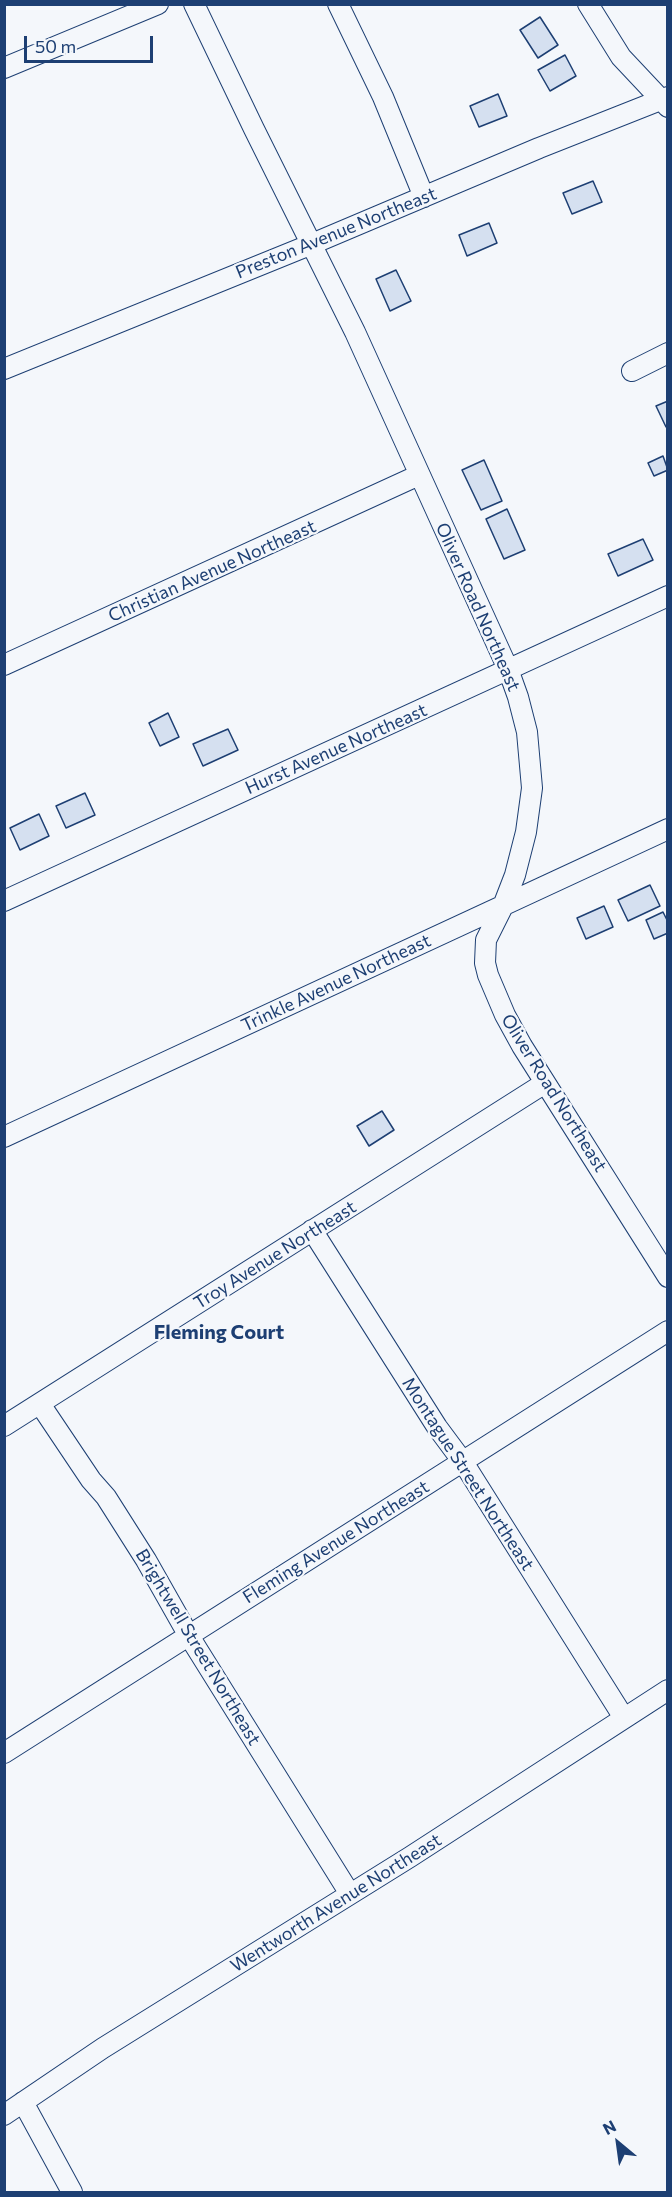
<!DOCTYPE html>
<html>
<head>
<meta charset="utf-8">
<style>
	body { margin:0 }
	#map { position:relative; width:672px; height:2197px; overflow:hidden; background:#f4f7fb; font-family:Commissioner,sans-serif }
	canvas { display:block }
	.frame { position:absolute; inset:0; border:6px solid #1d3f73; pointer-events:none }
	.north { position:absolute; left:588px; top:2113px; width:60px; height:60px; -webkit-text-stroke:4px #f4f7fb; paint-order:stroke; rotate:331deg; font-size:16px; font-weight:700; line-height:24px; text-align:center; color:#1d3f73 }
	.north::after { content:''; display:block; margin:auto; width:21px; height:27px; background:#1d3f73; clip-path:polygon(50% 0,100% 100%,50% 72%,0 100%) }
	.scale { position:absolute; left:24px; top:36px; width:129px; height:27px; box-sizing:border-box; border:3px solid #1d3f73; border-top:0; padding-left:8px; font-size:18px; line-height:21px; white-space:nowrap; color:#1d3f73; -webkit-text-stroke:4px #f4f7fb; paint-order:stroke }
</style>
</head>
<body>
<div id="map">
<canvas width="672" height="2197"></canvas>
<div class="frame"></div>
<div class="north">N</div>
<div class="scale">50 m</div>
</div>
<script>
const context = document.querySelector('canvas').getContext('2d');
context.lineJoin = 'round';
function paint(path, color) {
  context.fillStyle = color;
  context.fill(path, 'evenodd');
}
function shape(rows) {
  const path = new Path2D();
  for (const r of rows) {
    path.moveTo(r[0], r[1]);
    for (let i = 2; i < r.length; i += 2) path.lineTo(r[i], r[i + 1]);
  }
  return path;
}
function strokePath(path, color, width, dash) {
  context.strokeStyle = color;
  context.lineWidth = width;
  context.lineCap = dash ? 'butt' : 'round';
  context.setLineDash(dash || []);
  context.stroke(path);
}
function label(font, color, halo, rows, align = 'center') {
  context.font = font + ' Commissioner,sans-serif';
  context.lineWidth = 4.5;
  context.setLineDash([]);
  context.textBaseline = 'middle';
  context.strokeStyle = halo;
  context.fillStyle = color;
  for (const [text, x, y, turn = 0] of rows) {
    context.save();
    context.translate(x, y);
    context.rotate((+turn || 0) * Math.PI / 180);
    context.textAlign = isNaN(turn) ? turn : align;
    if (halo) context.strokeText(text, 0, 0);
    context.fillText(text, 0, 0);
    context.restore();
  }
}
const building = shape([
	[540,17,558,45,538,58,520,30,540,17],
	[565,55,576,76,550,91,538,70,565,55],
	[498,94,507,116,479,127,470,106,498,94],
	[593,181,602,202,572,214,563,193,593,181],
	[489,223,497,243,467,256,459,235,489,223],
	[396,270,411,301,390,311,376,279,396,270],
	[668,401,668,427,666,427,656,406,668,401],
	[663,456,668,470,654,476,648,463,663,456],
	[484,460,502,501,481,510,462,470,484,460],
	[507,509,525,550,504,559,486,519,507,509],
	[643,539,653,560,618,576,608,554,643,539],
	[168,713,179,737,160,746,149,723,168,713],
	[228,729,238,750,203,766,193,744,228,729],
	[85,793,95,815,66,828,56,806,85,793],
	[39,814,49,836,20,850,10,828,39,814],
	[650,885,660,906,628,921,618,900,650,885],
	[604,906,613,927,586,939,577,918,604,906],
	[663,912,668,922,668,933,654,939,646,920,663,912],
	[382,1111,394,1130,369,1146,357,1126,382,1111]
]);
paint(building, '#d5e0f0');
strokePath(building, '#1d3f73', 1.5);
const minor = shape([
	[194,4,254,129,355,332,508,669,518,697,527,732,532,788,526,832,515,875,503,906,486,940,485,963,488,975,505,1015,522,1046,668,1277],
	[338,4,383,97,424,197],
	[588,4,621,57,668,107],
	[4,68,158,4],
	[4,369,312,244,539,148,668,97],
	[632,371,668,353],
	[4,665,419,475],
	[4,901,668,596],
	[4,1137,668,829],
	[312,1230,437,1427,463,1462,624,1718],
	[40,1404,91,1480,106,1497,146,1560,189,1636,350,1894],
	[4,1426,545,1083],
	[4,1753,668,1331],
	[23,2102,72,2192],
	[4,2115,103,2048,410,1857,668,1690]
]);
strokePath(minor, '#1d3f73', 22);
strokePath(minor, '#f4f7fb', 20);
label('18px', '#1d3f73', '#f4f7fb', [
	["Preston Avenue Northeast",336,233,-22],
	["Christian Avenue Northeast",212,571,-24],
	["Oliver Road Northeast",478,607,66],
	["Hurst Avenue Northeast",336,749,-24],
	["Trinkle Avenue Northeast",336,983,-25],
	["Oliver Road Northeast",554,1093,58],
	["Troy Avenue Northeast",275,1255,-32],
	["Montague Street Northeast",468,1474,57],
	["Fleming Avenue Northeast",336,1542,-32],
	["Brightwell Street Northeast",198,1647,59],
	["Wentworth Avenue Northeast",336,1903,-32]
]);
label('bold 20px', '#1d3f73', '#f4f7fb', [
	["Fleming Court",219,1332]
]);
</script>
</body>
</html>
